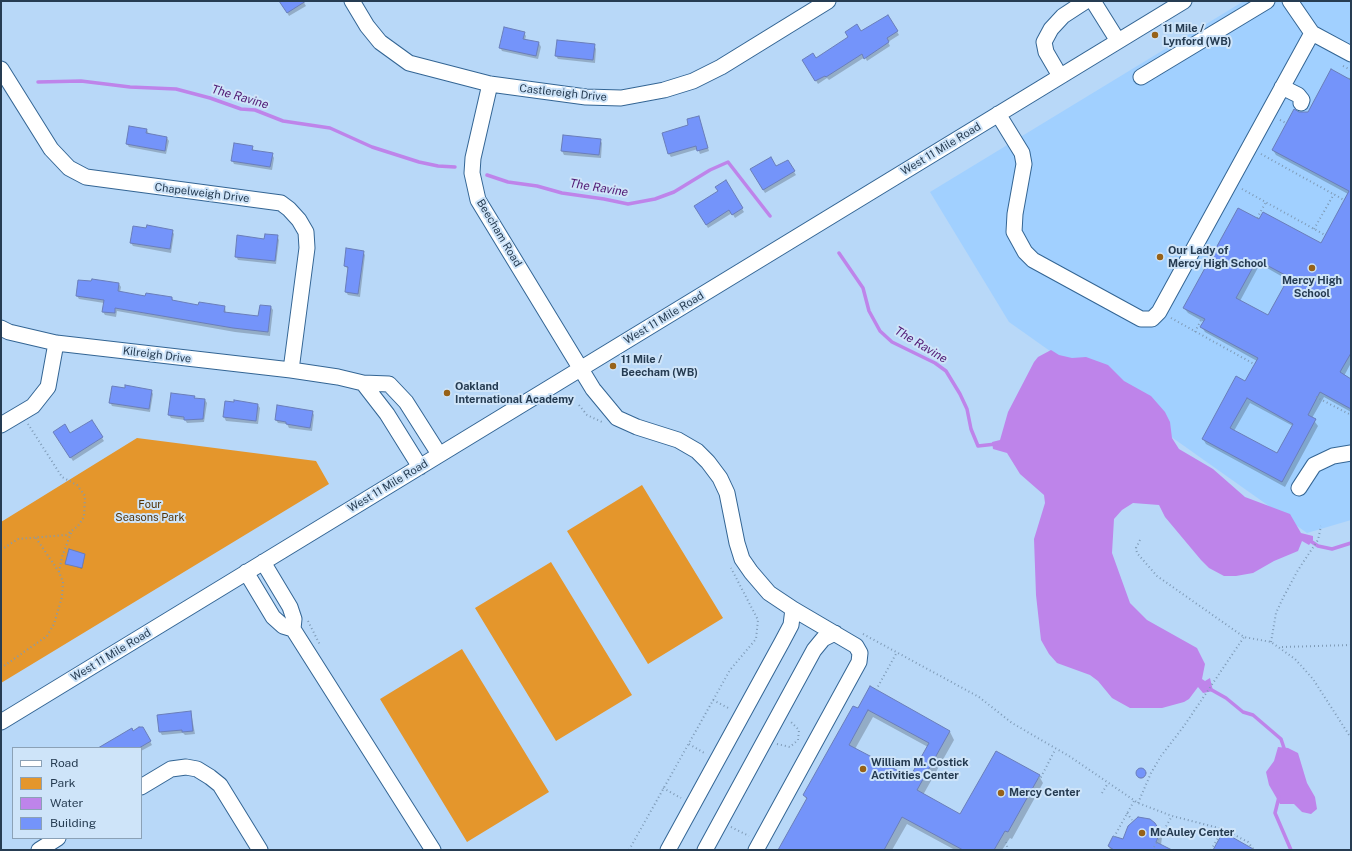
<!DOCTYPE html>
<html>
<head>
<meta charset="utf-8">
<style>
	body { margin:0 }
	#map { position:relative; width:1352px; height:851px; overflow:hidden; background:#b8d8f8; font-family:"Public Sans",sans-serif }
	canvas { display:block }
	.frame { position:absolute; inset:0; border:2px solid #263c52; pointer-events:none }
	.legend { position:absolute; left:12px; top:747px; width:130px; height:92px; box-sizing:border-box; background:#cee4f9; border:1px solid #8ba1b6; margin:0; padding:5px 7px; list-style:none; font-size:12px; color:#263c52 }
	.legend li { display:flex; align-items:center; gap:8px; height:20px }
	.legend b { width:20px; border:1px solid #8ba1b6 }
</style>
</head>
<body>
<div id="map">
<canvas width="1352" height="851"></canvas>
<div class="frame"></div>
<ul class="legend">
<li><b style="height:5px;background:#fff"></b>Road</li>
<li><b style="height:11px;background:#e4962c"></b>Park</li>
<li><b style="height:11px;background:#be84ea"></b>Water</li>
<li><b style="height:11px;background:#7494fa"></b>Building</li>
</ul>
</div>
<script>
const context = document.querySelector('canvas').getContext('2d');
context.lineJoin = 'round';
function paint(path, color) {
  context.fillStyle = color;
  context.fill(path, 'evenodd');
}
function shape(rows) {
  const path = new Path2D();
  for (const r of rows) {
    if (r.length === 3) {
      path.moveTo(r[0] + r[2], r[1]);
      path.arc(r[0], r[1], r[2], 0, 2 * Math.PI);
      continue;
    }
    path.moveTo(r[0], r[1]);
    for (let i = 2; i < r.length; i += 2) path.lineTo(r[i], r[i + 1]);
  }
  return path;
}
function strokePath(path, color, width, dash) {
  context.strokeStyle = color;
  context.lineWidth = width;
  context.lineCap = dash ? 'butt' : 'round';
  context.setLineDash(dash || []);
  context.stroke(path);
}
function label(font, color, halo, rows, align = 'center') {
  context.font = font + ' "Public Sans",sans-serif';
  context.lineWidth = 4;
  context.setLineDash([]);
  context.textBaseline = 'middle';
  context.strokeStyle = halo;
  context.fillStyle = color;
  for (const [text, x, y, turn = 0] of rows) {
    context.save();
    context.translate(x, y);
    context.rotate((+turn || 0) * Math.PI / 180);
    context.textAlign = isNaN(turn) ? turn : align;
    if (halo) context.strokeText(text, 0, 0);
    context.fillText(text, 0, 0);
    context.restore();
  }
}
paint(shape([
	[1244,1,1351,1,1351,520,1307,533,1009,322,930,192]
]), '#a1d0ff');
paint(shape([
	[137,438,316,461,329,484,1,683,1,522],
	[642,485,723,618,648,664,567,531],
	[551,562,632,695,556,741,475,608],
	[462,649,549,792,467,842,380,699]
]), '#e4962c');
paint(shape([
	[1051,350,1059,355,1072,358,1086,357,1108,365,1124,381,1151,396,1165,412,1170,422,1172,438,1179,449,1213,469,1245,497,1290,514,1301,533,1313,536,1313,540,1309,545,1302,541,1298,551,1274,561,1253,573,1236,576,1224,576,1209,568,1201,560,1165,517,1159,505,1133,503,1122,510,1114,519,1112,553,1130,603,1147,620,1197,648,1205,664,1202,679,1205,681,1210,678,1213,691,1203,693,1198,687,1189,699,1184,702,1162,708,1130,708,1112,698,1098,681,1090,675,1057,663,1049,654,1041,640,1036,595,1034,539,1045,503,1044,495,1020,474,1007,453,993,449,992,442,1000,440,1008,412,1034,362,1038,357],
	[1278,747,1288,748,1298,753,1307,783,1315,797,1317,809,1311,814,1302,812,1294,804,1280,804,1269,785,1266,772,1274,761]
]), '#be84ea');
paint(shape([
	[281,1,303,1,306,6,289,16],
	[888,16,899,35,888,42,890,46,867,61,865,57,829,80,827,78,818,84,803,60,816,59],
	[524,33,526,36,525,40,539,43,541,47,538,59,502,51,500,47],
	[594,45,596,49,595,63,558,59,556,56],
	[1351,81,1351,363,1344,376,1351,380,1351,412,1324,397,1312,418,1318,426,1285,487,1206,444,1203,439,1245,382,1257,361,1205,332,1202,327,1204,322,1188,313,1184,308,1260,221,1321,244,1348,194,1276,155,1273,150,1298,113,1308,113],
	[1260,264,1288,280,1268,316,1240,301],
	[1250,403,1293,426,1277,454,1234,431],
	[699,117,709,151,700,154,698,149,671,157,669,154,690,126],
	[147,130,149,134,167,138,169,141,166,154,129,147,127,144],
	[600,140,602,143,601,158,564,155,562,151],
	[252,147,254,151,272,154,274,158,272,170,234,164,232,160],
	[787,161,796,175,765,193,751,169,776,168],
	[726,182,744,212,735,218,732,213,708,228,695,206,719,192],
	[172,231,174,234,171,253,133,246,131,243],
	[277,236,279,240,276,264,238,260,236,256,265,240],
	[347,249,363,252,365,255,360,297,348,295,346,292,349,270,345,266],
	[119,284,121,287,120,292,146,297,172,298,174,302,199,306,225,307,226,313,259,317,271,307,273,310,270,336,235,332,117,311,116,317,105,315,103,312,104,303,79,299,77,296],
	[151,390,153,394,150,412,112,406,110,402],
	[194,397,195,399,205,400,207,403,204,422,187,423,185,420,171,418,169,415],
	[225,402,258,405,260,408,258,424,226,421,224,417],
	[312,411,314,415,312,431,289,428,287,424,278,423,276,420],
	[92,422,104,441,73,461,54,432,70,434],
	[85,555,82,569,66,563],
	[870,688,950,732,954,740,923,795,961,816,1039,776,1043,783,1012,839,1010,838,1002,850,955,850,907,824,892,850,779,850,807,800,804,795],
	[873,717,928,747,910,779,855,749],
	[191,712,195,734,185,735,183,733,162,735,160,732],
	[143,728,152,745,141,751,141,748,100,748],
	[1141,774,4.5],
	[1138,818,1150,819,1162,837,1161,845,1169,850,1110,850,1109,846,1123,841,1133,821]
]), '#0003');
strokePath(shape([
	[38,82,81,81,130,87,176,89,210,98,241,109,255,110,283,121,330,128,372,147,419,162,438,166,455,167],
	[487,175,508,182,537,186,562,193,604,199,628,204,655,199,674,192,710,170,728,162,770,216],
	[839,253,863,288,869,311,880,331,892,342,935,363,946,371,960,394,967,409,971,429,978,446,996,444],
	[1309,540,1318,546,1332,549,1351,543],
	[1210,689,1226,698,1243,712,1253,715,1281,739,1285,751],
	[1279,797,1275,813,1291,850]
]), '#be84ea', 3.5);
const building = shape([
	[279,1,306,1,287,13,279,1],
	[888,15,898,31,887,38,889,42,864,59,862,54,826,77,825,76,815,81,802,60,813,53,816,58,848,37,845,32,857,24,861,31,888,15],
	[504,27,525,32,523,39,539,42,536,56,499,48,504,27],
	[557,40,595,44,593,60,555,56,557,40],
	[1331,69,1351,80,1351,353,1340,372,1351,379,1351,409,1320,392,1308,415,1316,419,1282,482,1202,439,1236,376,1245,381,1258,358,1200,327,1205,319,1183,308,1238,208,1259,219,1263,212,1321,243,1349,191,1272,150,1294,109,1299,112,1308,112,1331,69],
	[1257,260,1289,277,1268,315,1236,298,1257,260],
	[1247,398,1293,424,1277,453,1230,428,1247,398],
	[699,116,708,148,697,151,696,146,668,154,662,133,688,125,687,119,699,116],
	[129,126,147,129,146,133,167,137,165,151,126,144,129,126],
	[563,135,601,139,599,155,561,151,563,135],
	[234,143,253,146,252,150,273,153,270,167,231,161,234,143],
	[771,157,776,166,788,160,795,171,763,190,750,169,771,157],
	[726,180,743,208,732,215,729,210,706,225,694,206,718,191,715,187,726,180],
	[147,225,173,230,170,249,130,243,133,226,146,228,147,225],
	[265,234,278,235,275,261,235,257,237,235,264,239,265,234],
	[346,248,364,251,358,294,345,292,348,267,344,266,346,248],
	[92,279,119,283,118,291,145,296,146,293,172,297,172,300,198,305,199,302,225,306,224,312,258,316,260,305,271,306,268,332,233,328,115,308,115,313,102,312,104,300,76,296,78,280,91,281,92,279],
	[125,385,152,390,149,409,109,403,112,386,125,388,125,385],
	[171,393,195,396,194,398,205,399,203,419,184,420,184,417,168,415,171,393],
	[234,400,258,404,256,421,223,417,225,401,234,402,234,400],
	[277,405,313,411,310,428,286,424,286,422,275,420,277,405],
	[92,420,103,437,70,458,53,432,65,424,70,433,92,420],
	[69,549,85,554,82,568,65,564,69,549],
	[870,686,950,731,917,790,960,814,996,751,1040,775,1008,832,1005,831,994,850,963,850,902,817,884,850,778,850,807,798,803,795,853,706,858,708,870,686],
	[868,710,929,743,910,777,849,745,868,710],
	[191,711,193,731,182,732,182,730,159,732,157,715,191,711],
	[139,727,143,727,151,741,139,748,98,748,132,728,133,731,139,727],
	[1141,773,5],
	[1138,817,1150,819,1155,823,1158,828,1159,835,1156,842,1172,850,1114,850,1108,846,1113,836,1123,839,1128,826,1138,817],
	[1223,832,1255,850,1213,850,1223,832]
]);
paint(building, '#7494fa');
strokePath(building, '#6a7eb9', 1);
const minor = shape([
	[352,1,367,26,380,42,409,63,490,84,586,97,621,98,664,90,693,81,721,67,828,1],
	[1093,1,1118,41],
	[1312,33,1351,54],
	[1,69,51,149,69,168,86,177,281,203,289,209,299,220,306,232,307,248,291,370],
	[1060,76,1046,52,1044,42,1051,29,1063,16,1086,1],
	[1141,77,1267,1],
	[490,84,473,158,472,173,478,200,593,389,617,418,637,427,678,440,697,451,708,462,720,478,727,493,737,543,742,559,751,572,769,593,793,609,791,625,782,642,668,850],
	[1282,87,1298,95,1302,100,1301,103],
	[998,114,1022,153,1024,164,1015,214,1014,232,1025,252,1033,260,1141,319,1152,319,1159,312,1312,33,1290,1],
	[1,328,9,332,56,343,291,370,338,377,363,383,389,384,406,402,439,454],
	[363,383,387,414,420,467],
	[1,425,33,406,48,387,56,343],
	[1299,488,1314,465,1333,456,1351,453],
	[263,562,290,607,294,619,293,629,433,850],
	[246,572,273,617,283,626,293,629],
	[1,722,1184,1],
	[141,787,171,769,186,767,197,769,210,777,220,785,260,850],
	[39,850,58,838],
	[705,850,814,650,823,639,835,633],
	[756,850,859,662,860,653,856,646,793,609]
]);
strokePath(minor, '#336594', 17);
strokePath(shape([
	[1343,66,1351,70],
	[1349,79,1351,76],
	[1280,120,1286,123],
	[1261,154,1344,200],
	[1242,189,1325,235],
	[1257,218,1266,202],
	[1314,229,1334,194],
	[1171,318,1254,364],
	[1195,332,1202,318],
	[1316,397,1351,415],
	[579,405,587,415,604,423],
	[1140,540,1136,548,1137,553,1157,576,1244,637,1271,642,1295,659,1313,679,1351,738],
	[1,550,18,539,66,535,78,526,84,517,85,496,77,485,62,477,28,424],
	[59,572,62,557,71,533],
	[308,621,320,645],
	[863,634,979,697,1012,723,1069,756,1138,803,1172,816,1223,829,1248,842,1254,850],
	[1271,642,1276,613,1283,598,1298,570,1318,540,1321,526],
	[1282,647,1351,645],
	[1,668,47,636,54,624,62,597,63,582,59,572,36,538],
	[876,690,897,652],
	[713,700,730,709],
	[689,744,706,754],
	[777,744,790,747,798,740,799,730,790,721],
	[1038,778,1040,779,1055,750],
	[663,788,681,798],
	[1102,793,1108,783],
	[1138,803,1151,773,1161,756,1184,726,1244,637],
	[1127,813,1132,820],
	[731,827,749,836],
	[1114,837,1134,801],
	[1006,842,1008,850],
	[1154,847,1172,816],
	[629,850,730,670,756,639,758,620,731,568],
	[1211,850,1223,829]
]), '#7e9ab6', 2, [1, 3]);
strokePath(minor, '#fff', 15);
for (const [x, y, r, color] of [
	[1155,35,4,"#976218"],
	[1160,257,4,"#976218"],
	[1312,268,4,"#976218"],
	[613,366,4,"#976218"],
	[447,393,4,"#976218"],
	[863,769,4,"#976218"],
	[1001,793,4,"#976218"],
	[1142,833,4,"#976218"]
]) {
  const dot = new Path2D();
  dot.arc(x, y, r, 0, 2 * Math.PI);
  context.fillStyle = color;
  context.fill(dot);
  strokePath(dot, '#cee4f9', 1.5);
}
label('bold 11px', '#263c52', '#cee4f9', [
	["11 Mile /",1163,29],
	["Lynford (WB)",1163,42],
	["Our Lady of",1168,251],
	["Mercy High School",1168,264],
	["Mercy High",1312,281,"center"],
	["School",1312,294,"center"],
	["11 Mile /",621,360],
	["Beecham (WB)",621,373],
	["Oakland",455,387],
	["International Academy",455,400],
	["William M. Costick",871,763],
	["Activities Center",871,776],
	["Mercy Center",1009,793],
	["McAuley Center",1150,833]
], 'left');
label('11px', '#263c52', '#cee4f9', [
	["Castlereigh Drive",563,93,6],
	["West 11 Mile Road",941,149,-31],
	["Chapelweigh Drive",202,193,7],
	["Beecham Road",499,233,59],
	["West 11 Mile Road",664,318,-31],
	["Kilreigh Drive",157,355,7],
	["West 11 Mile Road",388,486,-31],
	["West 11 Mile Road",111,655,-31]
]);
label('11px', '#553405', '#cee4f9', [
	["Four",150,505],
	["Seasons Park",150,518]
]);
label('italic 12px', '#511873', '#cee4f9', [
	["The Ravine",240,97,16],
	["The Ravine",599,188,9],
	["The Ravine",921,345,31]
]);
</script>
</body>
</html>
